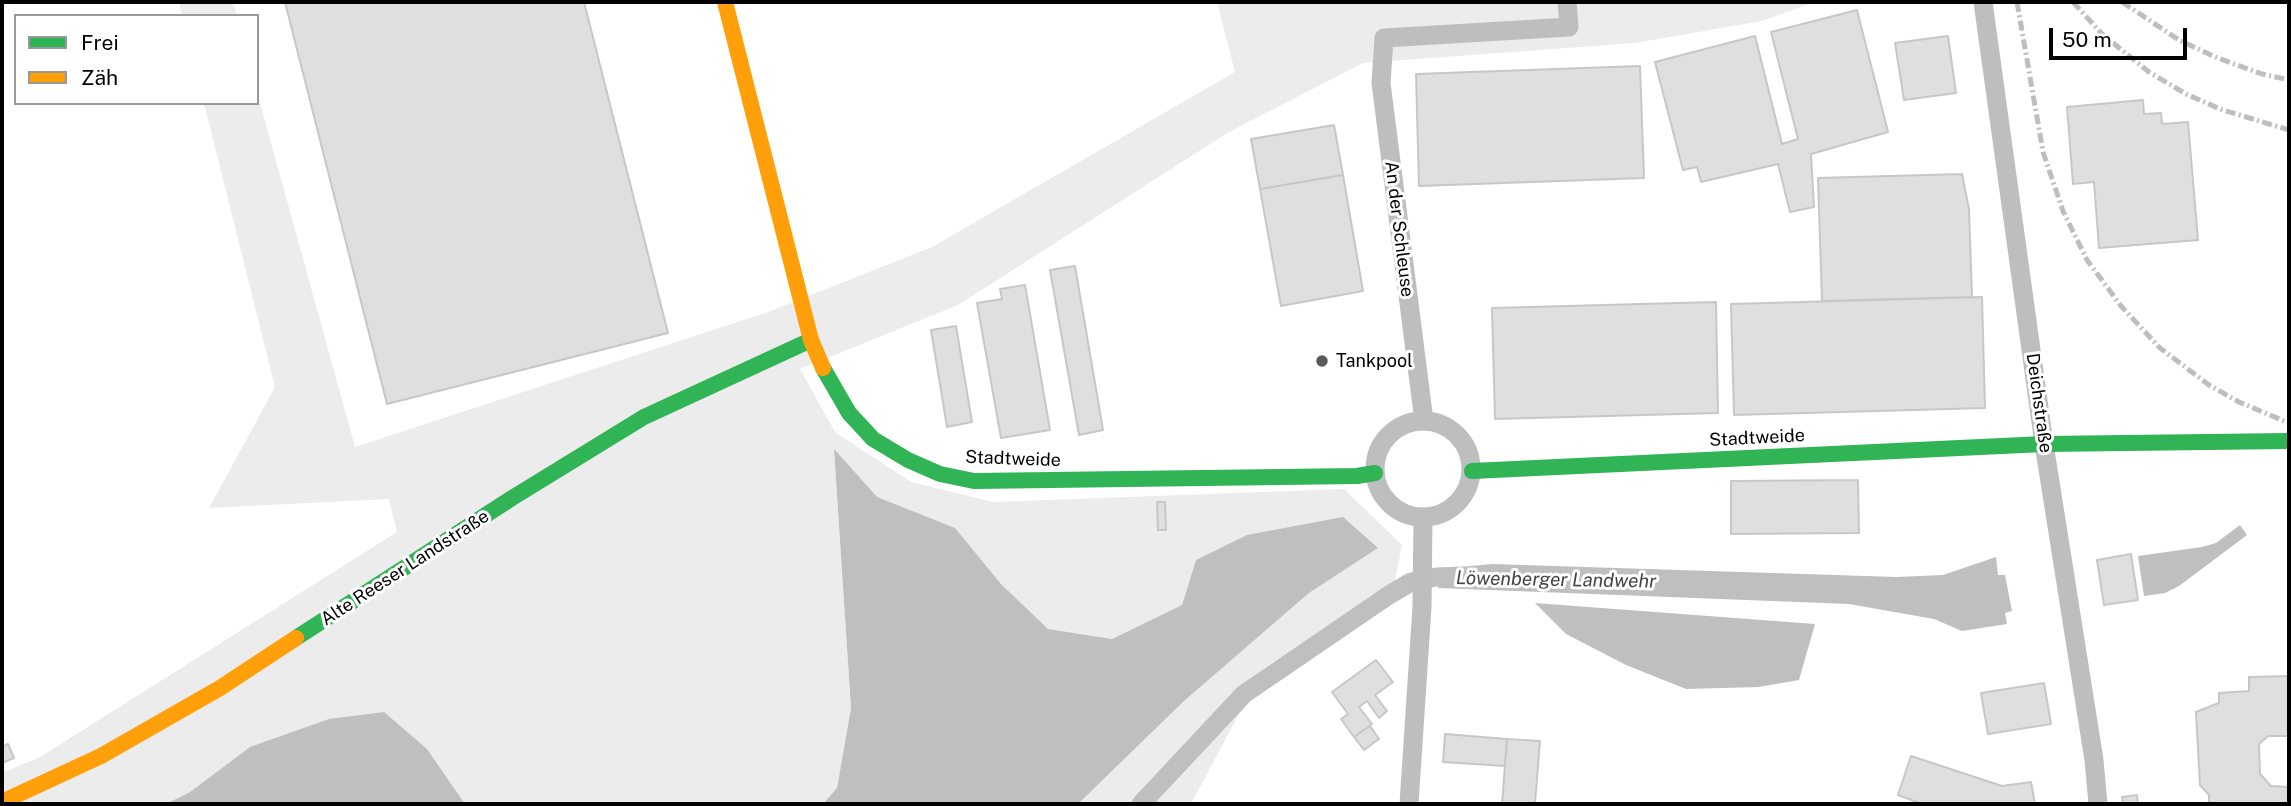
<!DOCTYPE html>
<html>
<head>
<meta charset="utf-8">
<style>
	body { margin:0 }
	#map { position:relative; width:2291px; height:806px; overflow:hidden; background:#fff; font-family:"Public Sans",sans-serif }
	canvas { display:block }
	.frame { position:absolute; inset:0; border:4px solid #000; pointer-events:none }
	.legend { position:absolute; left:14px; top:14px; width:245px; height:91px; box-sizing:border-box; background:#fff; border:2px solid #999; margin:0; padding:9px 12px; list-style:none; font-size:21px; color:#000 }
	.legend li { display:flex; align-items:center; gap:14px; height:35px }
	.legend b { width:35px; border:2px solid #999 }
	.scale { position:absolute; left:2049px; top:28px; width:138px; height:32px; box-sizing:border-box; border:4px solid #000; border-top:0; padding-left:9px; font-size:21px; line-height:24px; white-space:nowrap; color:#000; -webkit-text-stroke:5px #fff; paint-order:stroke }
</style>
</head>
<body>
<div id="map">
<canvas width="2291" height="806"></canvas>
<div class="frame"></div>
<ul class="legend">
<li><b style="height:9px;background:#30b455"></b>Frei</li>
<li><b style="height:9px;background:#ff9f0a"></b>Zäh</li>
</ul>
<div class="scale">50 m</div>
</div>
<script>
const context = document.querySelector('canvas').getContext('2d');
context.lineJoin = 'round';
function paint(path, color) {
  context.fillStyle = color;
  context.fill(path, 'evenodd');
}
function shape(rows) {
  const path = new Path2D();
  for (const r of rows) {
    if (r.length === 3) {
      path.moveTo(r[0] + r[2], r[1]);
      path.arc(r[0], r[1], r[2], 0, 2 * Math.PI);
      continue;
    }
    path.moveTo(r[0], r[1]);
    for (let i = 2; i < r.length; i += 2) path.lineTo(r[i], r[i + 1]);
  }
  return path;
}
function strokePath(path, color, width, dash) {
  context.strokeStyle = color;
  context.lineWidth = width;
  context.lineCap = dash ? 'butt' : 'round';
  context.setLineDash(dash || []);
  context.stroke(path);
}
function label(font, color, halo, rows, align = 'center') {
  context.font = font + ' "Public Sans",sans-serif';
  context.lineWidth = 6;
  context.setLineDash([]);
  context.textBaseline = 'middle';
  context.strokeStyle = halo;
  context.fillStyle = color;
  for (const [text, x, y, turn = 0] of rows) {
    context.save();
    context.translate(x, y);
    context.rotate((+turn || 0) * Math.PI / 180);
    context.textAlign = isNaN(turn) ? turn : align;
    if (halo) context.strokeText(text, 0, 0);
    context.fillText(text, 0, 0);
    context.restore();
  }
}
paint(shape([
	[179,2,233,2,237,16,182,16],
	[1217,2,1814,2,1762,21,1635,43,1363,63,1229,132,958,305,800,369,835,432,911,482,993,502,1344,489,1402,545,1395,581,1263,669,1191,804,1078,804,1184,701,1309,593,1378,548,1196,560,1182,605,1112,639,1047,629,1001,584,955,529,876,497,834,450,851,708,837,788,823,804,465,804,427,749,250,747,190,792,166,804,2,804,2,773,40,757,397,532,389,499,209,508,275,387,204,103,257,103,257,92,355,447,768,312,932,247,1235,72]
]), '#ececec');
paint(shape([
	[834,449,877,497,955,528,1001,584,1048,629,1112,639,1182,605,1196,560,1247,535,1343,517,1378,548,1309,593,1184,701,1078,804,823,804,837,788,851,708],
	[2240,525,2247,535,2179,586,2165,593,2144,596,2138,556,2202,547,2216,543],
	[1996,557,1998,575,2005,575,2012,611,2005,613,2007,624,1962,631,1934,619,1849,604,1438,588,1439,569,1492,564,1897,577,1943,575],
	[1535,603,1815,624,1799,680,1759,687,1686,689,1626,665,1566,634],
	[384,712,427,749,465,804,166,804,190,792,250,747,329,719]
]), '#bfbfbf');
strokePath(shape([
	[1141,804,1244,694,1389,595,1411,582,1436,577,1463,576]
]), '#bfbfbf', 19);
const building = shape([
	[285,2,584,2,668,333,387,404,285,2],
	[1857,10,1888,132,1811,154,1814,207,1790,212,1778,164,1701,182,1697,167,1683,170,1655,62,1755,36,1782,144,1798,139,1771,32,1857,10],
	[1948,36,1956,93,1904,100,1895,43,1948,36],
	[1640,66,1644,178,1419,186,1416,74,1640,66],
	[2143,100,2144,114,2161,113,2162,124,2188,122,2198,240,2099,248,2094,182,2073,184,2067,107,2143,100],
	[1334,125,1343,175,1260,189,1251,139,1334,125],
	[1962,174,1969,209,1972,297,1822,301,1818,178,1962,174],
	[1343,175,1363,291,1281,306,1260,189,1343,175],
	[1075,266,1103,430,1079,435,1050,270,1075,266],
	[1025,285,1050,430,1001,438,977,303,1002,299,1000,289,1025,285],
	[1982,297,1985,408,1734,415,1731,304,1982,297],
	[1716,302,1718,413,1495,419,1492,308,1716,302],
	[956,326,972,422,947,427,931,330,956,326],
	[1858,480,1859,533,1731,534,1731,481,1858,480],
	[1157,502,1165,502,1166,530,1158,530,1157,502],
	[2131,554,2138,600,2104,605,2097,560,2131,554],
	[1376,660,1393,682,1375,695,1387,711,1379,718,1367,701,1359,707,1372,724,1354,737,1341,719,1348,714,1332,692,1376,660],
	[2289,676,2289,736,2268,736,2259,744,2260,774,2271,786,2289,787,2289,804,2209,804,2209,795,2200,785,2196,712,2219,703,2219,693,2249,691,2249,677,2289,676],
	[2044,683,2051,724,1988,734,1981,693,2044,683],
	[1370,726,1379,739,1364,750,1354,737,1370,726],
	[1445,734,1507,739,1505,766,1443,762,1445,734],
	[1507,739,1540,741,1535,804,1502,804,1507,739],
	[8,744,14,758,2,763,2,747,8,744],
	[1911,756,2002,786,2031,782,2035,804,1922,804,1898,795,1911,756],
	[2137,795,2138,804,2123,804,2122,797,2137,795]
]);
paint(building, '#dfdfdf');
strokePath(building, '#c7c7c7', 2);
strokePath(shape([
	[1983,2,2044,444,2094,760,2098,804],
	[1423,469,48],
	[1424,421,1381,83,1384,38,1569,27,1567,2],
	[1409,804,1422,607,1423,518]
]), '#bebebe', 19);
strokePath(shape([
	[823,368,849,413,873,439,908,460,940,474,974,481,1357,476,1375,473],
	[1472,471,2044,444,2289,441],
	[296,638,512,498,644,417,811,340]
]), '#30b455', 16);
strokePath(shape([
	[725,2,811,340,823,368],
	[2,802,101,756,220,688,296,638]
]), '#ff9f0a', 16);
strokePath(shape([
	[2017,2,2043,152,2063,211,2087,260,2121,306,2160,348,2209,385,2239,402,2289,423],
	[2073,2,2102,34,2149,72,2186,94,2220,109,2289,130],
	[2122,2,2179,40,2215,57,2262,74,2289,80]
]), '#bebebe', 5, [10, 3.5, 2, 3.5]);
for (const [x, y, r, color] of [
	[1322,361,7,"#595959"]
]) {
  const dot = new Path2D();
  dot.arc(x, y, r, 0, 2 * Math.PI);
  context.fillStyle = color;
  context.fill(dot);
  strokePath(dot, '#fff', 2.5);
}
label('18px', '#000', '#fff', [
	["An der Schleuse",1399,229,83],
	["Deichstraße",2039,403,82],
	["Stadtweide",1757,438,-3],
	["Stadtweide",1013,459,2],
	["Alte Reeser Landstraße",405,568,-33]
]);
label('18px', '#000', '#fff', [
	["Tankpool",1336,361]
], 'left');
label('italic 19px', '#444', '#fff', [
	["Löwenberger Landwehr",1556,580,1]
]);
</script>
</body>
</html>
